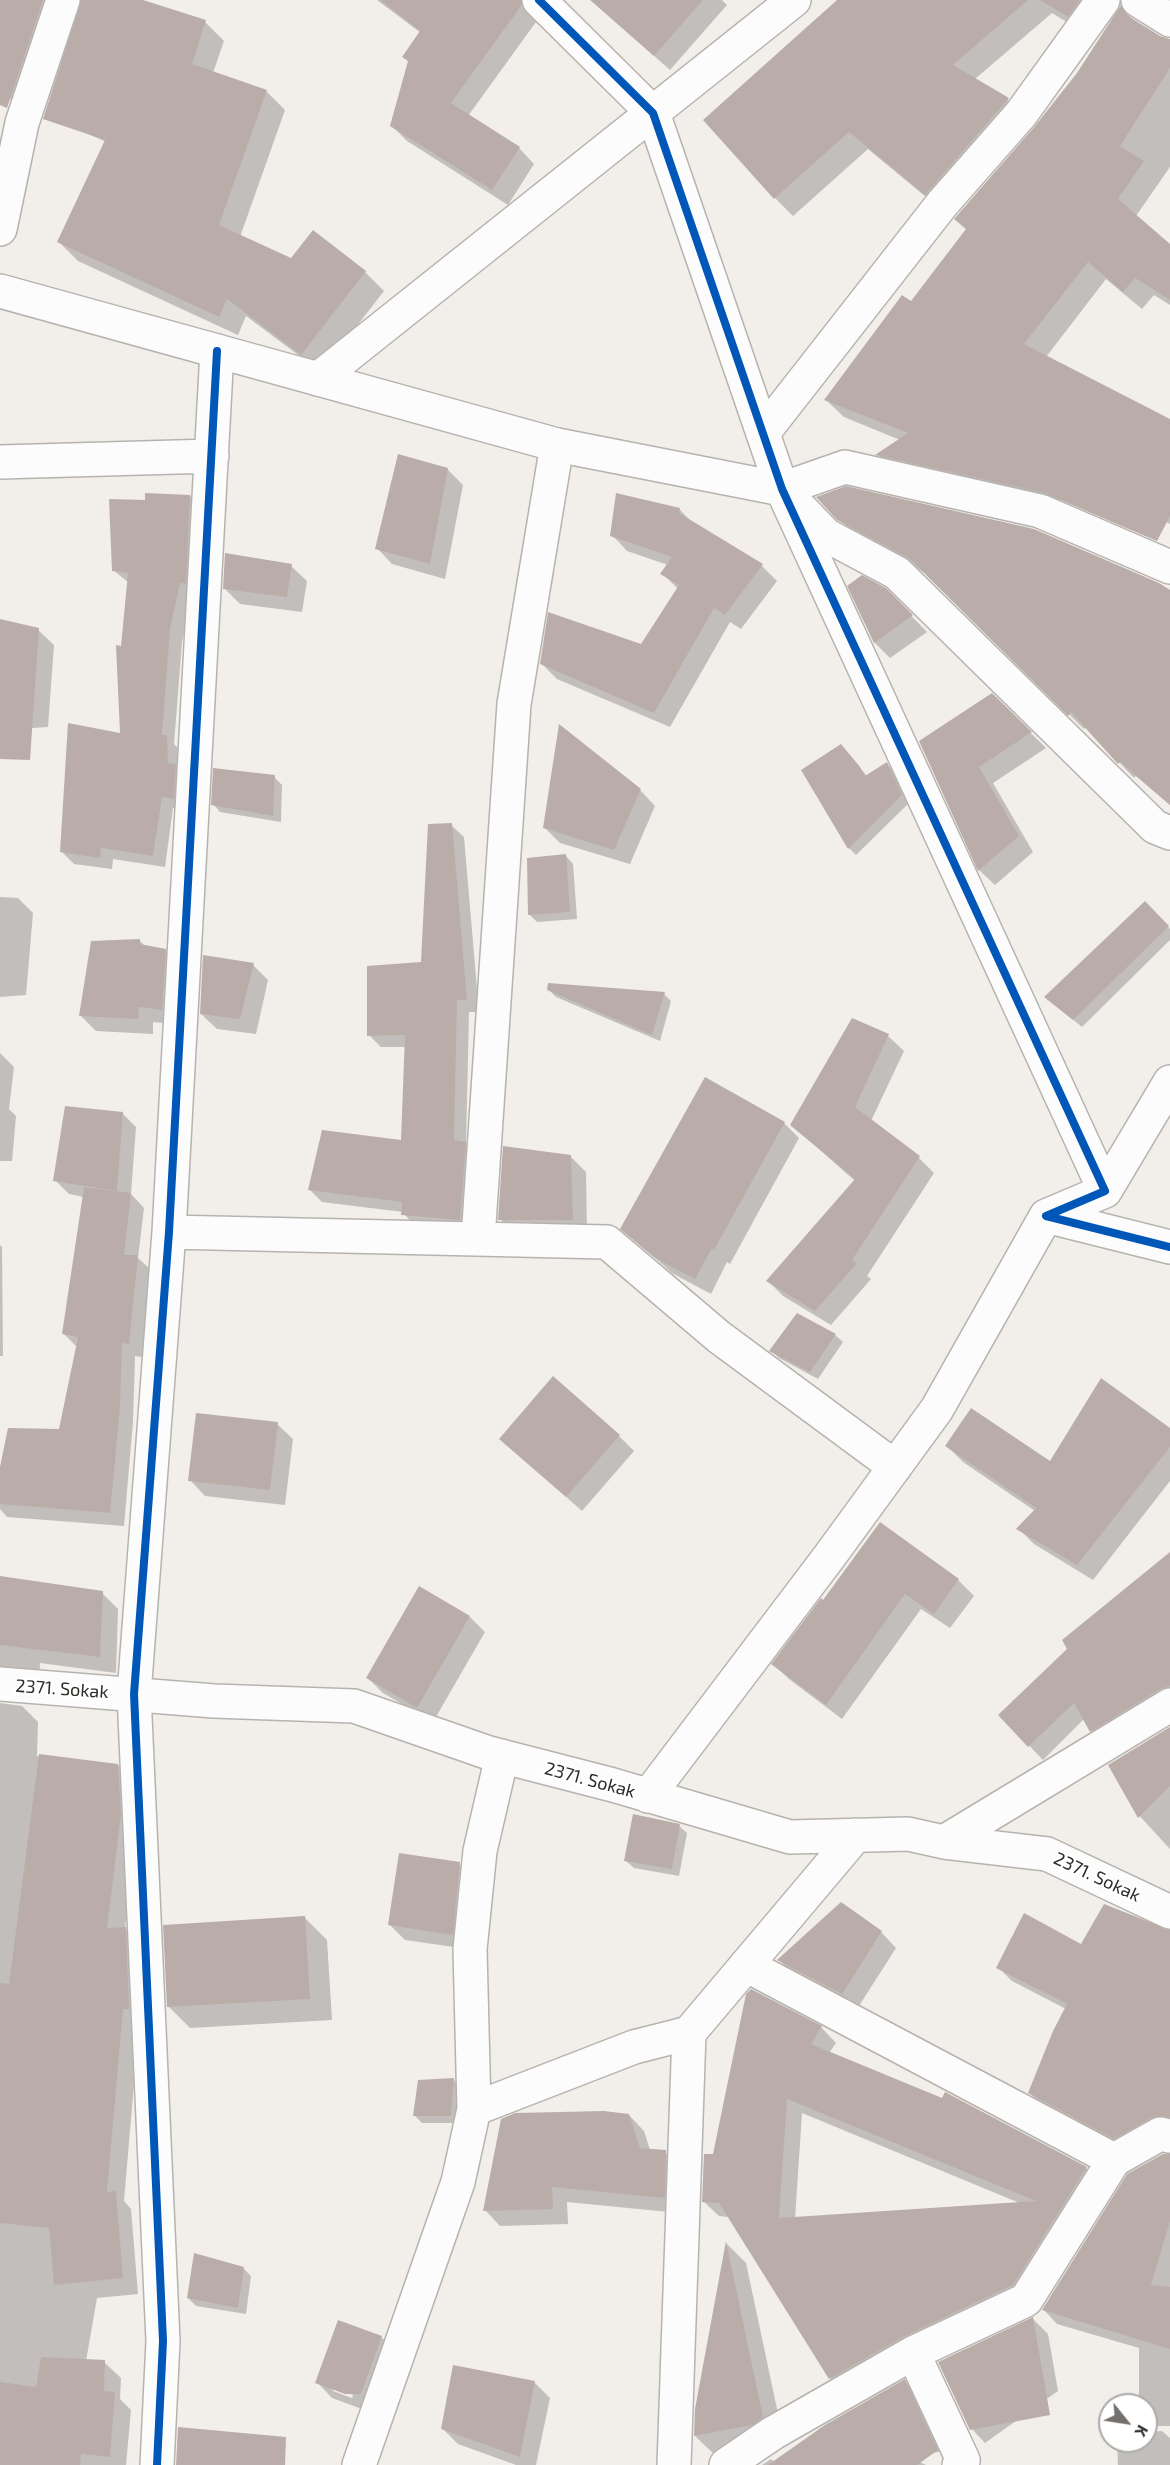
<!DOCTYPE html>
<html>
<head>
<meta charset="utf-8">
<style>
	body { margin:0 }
	#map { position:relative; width:1170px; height:2465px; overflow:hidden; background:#f2eeea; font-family:"Exo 2",sans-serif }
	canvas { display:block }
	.north { position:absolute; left:1098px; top:2393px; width:60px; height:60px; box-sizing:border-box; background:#fff; border:2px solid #ababa9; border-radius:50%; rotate:120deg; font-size:16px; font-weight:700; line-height:24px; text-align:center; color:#2e2c29 }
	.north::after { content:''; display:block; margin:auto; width:21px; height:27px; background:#73706d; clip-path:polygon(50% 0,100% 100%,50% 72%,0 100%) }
</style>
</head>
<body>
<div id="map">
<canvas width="1170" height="2465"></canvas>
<div class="north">K</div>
</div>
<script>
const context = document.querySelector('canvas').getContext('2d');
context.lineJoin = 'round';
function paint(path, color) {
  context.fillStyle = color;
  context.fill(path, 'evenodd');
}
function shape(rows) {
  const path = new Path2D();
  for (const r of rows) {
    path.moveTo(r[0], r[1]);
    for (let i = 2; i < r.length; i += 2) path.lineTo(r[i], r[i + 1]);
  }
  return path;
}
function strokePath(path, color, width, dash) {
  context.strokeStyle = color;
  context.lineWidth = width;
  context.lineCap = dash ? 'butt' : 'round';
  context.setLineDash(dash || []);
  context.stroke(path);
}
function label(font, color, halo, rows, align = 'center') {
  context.font = font + ' "Exo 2",sans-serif';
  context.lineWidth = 4.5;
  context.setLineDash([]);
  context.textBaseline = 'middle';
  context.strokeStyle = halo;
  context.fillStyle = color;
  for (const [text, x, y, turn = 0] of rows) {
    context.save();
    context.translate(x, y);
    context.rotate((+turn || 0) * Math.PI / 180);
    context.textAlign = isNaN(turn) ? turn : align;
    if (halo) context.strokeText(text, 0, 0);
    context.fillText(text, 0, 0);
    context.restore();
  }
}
paint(shape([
	[0,0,139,0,205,22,224,41,213,73,266,91,285,110,240,237,292,260,365,272,384,291,321,372,246,316,238,335,78,261,59,242,156,164,68,125,83,0,78,0,32,109,0,94],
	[377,0,522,0,536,14,536,22,468,116,519,148,534,164,508,205,407,141,392,126,409,62,404,57,421,33],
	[611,0,722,0,727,5,670,70,618,24],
	[839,0,1117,0,1086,34,1052,13,975,79,1008,100,1026,117,944,212,868,149,793,216,775,198],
	[1121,8,1136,22,1159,37,1170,40,1170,167,1136,216,1170,246,1170,305,1154,295,1142,309,1106,279,1046,357,1170,420,1170,524,1077,473,1055,508,895,472,878,455,900,440,844,417,826,400,911,303,967,230,1036,127,1078,74],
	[447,469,463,485,445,579,392,564,377,548],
	[190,496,202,508,192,595,182,642,174,744,179,749,186,810,173,808,165,867,113,859,112,869,74,864,62,852,121,735,122,647,129,583,113,570,146,502],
	[818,498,1170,592,1170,805,1136,776,1134,778,1086,727,1084,729,927,574,854,534],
	[679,509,694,524,762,566,777,581,741,629,730,622,670,727,557,679,541,663,642,646,678,589,662,573,668,565,627,551,612,535],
	[291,566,307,581,302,612,240,604,224,588],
	[849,587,885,589,927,632,890,658,875,643],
	[0,621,38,630,54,645,48,727,0,730],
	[992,695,1046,748,993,783,1033,852,995,885,979,870,920,741],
	[848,753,867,776,887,764,894,771,909,803,856,855,849,848],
	[274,777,282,785,281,822,220,812,213,804],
	[640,790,655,806,630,864,560,843,544,827],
	[451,825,464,837,479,1012,469,1012,466,1144,478,1156,472,1232,415,1227,403,1212,322,1202,310,1190,402,1142,406,1047,381,1047,369,1035,422,963],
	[566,856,573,864,577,919,537,922,529,914],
	[0,897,18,898,33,913,26,995,0,997],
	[1145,903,1170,929,1170,940,1082,1027,1046,997],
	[139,940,146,947,165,950,180,965,177,1024,153,1022,153,1034,96,1031,81,1016],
	[253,965,268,980,256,1034,217,1029,201,1014],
	[548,989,664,994,671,1001,660,1041,556,997],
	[853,1020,888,1036,904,1051,871,1121,919,1158,934,1173,867,1276,871,1279,831,1325,783,1296,768,1281,855,1181,792,1125],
	[0,1053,14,1067,9,1109,16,1116,12,1161,0,1161],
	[122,1113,136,1127,131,1194,144,1208,138,1258,151,1270,142,1357,135,1356,133,1422,124,1526,7,1517,0,1509,0,1474,60,1430,77,1347,64,1334,84,1197,69,1194,55,1180],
	[784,1123,799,1138,730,1264,727,1262,711,1294,672,1273,622,1228],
	[570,1156,586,1172,587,1234,515,1235,500,1219],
	[0,1245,2,1247,3,1356,0,1356],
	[835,1335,843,1342,818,1379,779,1358,771,1351],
	[277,1424,293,1439,285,1505,205,1496,190,1480],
	[1170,1430,1170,1481,1093,1580,1034,1544,1019,1529,1035,1511,963,1462,947,1446,1050,1463],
	[619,1436,634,1451,582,1511,501,1439],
	[881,1524,958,1580,974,1596,950,1628,921,1609,842,1719,789,1679,773,1664,824,1602],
	[1170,1555,1170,1705,1105,1745,1091,1731,1084,1719,1043,1760,1000,1715],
	[0,1577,102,1593,118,1609,116,1673,40,1663,39,1683,0,1691],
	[470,1617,485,1632,433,1722,383,1693,368,1678],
	[0,1703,22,1706,38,1722,37,1756,118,1765,134,1782,136,1833,125,1928,141,1945,139,2025,124,2201,131,2209,138,2294,97,2298,86,2361,104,2362,121,2378,120,2399,131,2410,126,2465,0,2465],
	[1170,1729,1170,1849,1136,1812],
	[679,1826,687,1833,679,1876,634,1868,626,1861],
	[459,1864,475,1879,468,1949,405,1940,390,1925],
	[305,1918,327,1940,332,2020,190,2028,168,2006],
	[881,1932,896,1948,857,2009,794,1975,779,1960],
	[1170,1932,1170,2130,1128,2152,1044,2107,1030,2093,1066,2009,1012,1981,998,1967,1082,1946],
	[821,2027,836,2043,829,2053,943,2100,946,2094,1086,2168,1102,2184,1028,2300,846,2394,830,2378,729,2217,719,2216,703,2201,714,2156],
	[802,2113,1022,2204,795,2219],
	[454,2080,461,2087,458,2123,422,2123,415,2116],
	[629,2115,644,2131,650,2150,665,2152,681,2167,679,2213,567,2202,568,2224,500,2226,485,2210],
	[1170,2155,1170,2426,1152,2426,1146,2420,1146,2405,1139,2405,1139,2348,1057,2324,1044,2310],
	[727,2244,746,2263,783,2437,716,2456,695,2436,696,2409],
	[243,2268,251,2276,246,2314,196,2306,188,2298],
	[1033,2319,1048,2334,1058,2391,985,2443,970,2427],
	[381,2337,397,2352,362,2409,332,2398,317,2382],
	[333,2388,353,2395,352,2398,333,2391],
	[904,2381,918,2395,944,2451,910,2457,926,2465,762,2465,771,2459,775,2462],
	[534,2382,550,2398,536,2465,516,2465,458,2444,442,2428],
	[1162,2431,1170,2438,1170,2465,1118,2465,1117,2441,1146,2441,1146,2432]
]), '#0003');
paint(shape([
	[0,0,43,0,7,108,0,105],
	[81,0,143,0,206,20,192,64,267,90,219,225,291,258,313,230,366,271,301,355,227,299,219,317,57,242,105,140,43,119],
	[380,0,521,0,521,6,451,103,520,147,492,190,390,126,408,61,402,57,420,31],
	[590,0,703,0,654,56],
	[837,0,1028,0,953,65,1009,98,925,195,849,132,774,199,703,120],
	[1040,0,1080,0,1068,17],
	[1121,5,1128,16,1160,36,1170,39,1170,68,1120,146,1144,161,1118,199,1170,244,1170,300,1135,278,1123,292,1088,262,1024,344,1170,419,1170,516,1157,541,1044,493,875,455,908,433,824,400,902,295,911,301,966,229,954,219,1035,126,1077,73],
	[398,454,448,468,430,564,375,549],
	[846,486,1034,529,1159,583,1170,590,1170,805,1120,762,1118,764,1071,712,1068,716,910,559,837,520,816,497],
	[145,493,190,495,186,584,180,583,170,629,162,735,167,735,168,763,176,764,174,799,162,797,153,856,101,848,100,858,60,852,68,723,120,733,116,645,121,646,128,573,112,571,109,499,145,500],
	[616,493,680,508,679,513,763,564,725,615,714,608,654,713,540,664,548,612,641,644,679,585,660,574,672,557,610,536],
	[225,553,292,564,287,597,223,589],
	[862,575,886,588,913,615,874,643,847,586],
	[0,619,39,628,30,760,0,759],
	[992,693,1032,732,979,767,1019,836,978,871,919,741],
	[559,724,641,789,614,850,543,828],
	[841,744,860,767,865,776,887,762,902,795,848,849,801,770],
	[213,768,275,775,273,816,211,805],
	[452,823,467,1000,457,1000,454,1140,466,1142,460,1220,401,1215,402,1202,308,1190,322,1130,401,1140,405,1035,367,1036,367,966,421,962,428,824],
	[566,854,570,912,528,915,527,858],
	[1145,901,1169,926,1073,1020,1044,997],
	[140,939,140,944,166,949,162,1010,139,1007,138,1019,79,1016,91,941],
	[203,955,254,963,240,1019,200,1014],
	[548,983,665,992,652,1035,547,990],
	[852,1018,889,1034,855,1107,920,1156,852,1260,857,1263,815,1311,766,1281,855,1179,790,1125],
	[705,1077,785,1122,714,1250,712,1248,695,1279,655,1258,620,1229],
	[65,1106,123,1112,117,1191,53,1181],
	[503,1146,571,1155,573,1220,498,1220],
	[84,1187,131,1193,124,1255,138,1255,129,1344,122,1343,120,1408,110,1513,0,1504,0,1467,8,1428,59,1429,78,1337,62,1334],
	[797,1313,836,1334,810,1372,769,1351],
	[553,1376,620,1435,566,1497,499,1439],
	[1101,1378,1170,1428,1170,1447,1077,1565,1016,1529,1036,1508,945,1446,971,1408,1050,1461],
	[196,1413,278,1422,270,1490,188,1481],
	[880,1522,959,1579,934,1614,905,1594,826,1705,771,1664,821,1598,823,1600],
	[1170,1552,1170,1686,1160,1689,1090,1732,1074,1703,1028,1747,998,1715,1067,1649,1062,1640],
	[0,1576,103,1591,100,1657,0,1645],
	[419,1586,470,1616,417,1708,366,1678],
	[1170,1727,1170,1786,1138,1818,1108,1765],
	[39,1754,118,1764,121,1815,107,1928,126,1927,129,2009,123,2009,107,2192,116,2191,123,2278,54,2285,49,2228,0,2223,0,1983,9,1984],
	[633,1814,680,1824,672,1869,624,1861],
	[399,1853,460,1862,453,1935,388,1925],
	[841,1902,882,1931,842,1994,777,1960],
	[1104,1904,1170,1930,1170,2117,1151,2118,1114,2139,1028,2093,1053,2031,1067,2004,996,1968,1024,1913,1081,1944],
	[305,1916,310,1999,167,2007,163,1925],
	[751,1989,822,2026,811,2044,942,2098,945,2092,1087,2167,1013,2285,905,2336,829,2379,719,2203,702,2202,704,2154,713,2154,746,1994],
	[787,2099,1036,2201,779,2218],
	[454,2078,451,2116,413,2116,418,2080],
	[604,2111,629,2114,640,2148,666,2150,665,2198,552,2187,553,2209,483,2211,501,2119,515,2113],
	[1163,2154,1170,2154,1170,2221,1151,2285,1170,2287,1170,2349,1042,2310,1127,2174],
	[726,2241,763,2417,752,2425,694,2436,695,2409],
	[194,2253,244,2267,238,2308,187,2298],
	[1033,2317,1050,2415,970,2430,938,2362],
	[338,2320,382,2336,361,2394,345,2394,315,2383],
	[41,2357,105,2360,104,2391,115,2392,110,2457,81,2454,80,2465,0,2465,0,2382,36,2387],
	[453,2365,535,2381,520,2457,441,2429],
	[905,2379,938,2450,917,2465,768,2465,825,2425],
	[178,2427,286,2437,285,2465,176,2465]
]), '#baada9');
const street = shape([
	[1138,0,1170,20],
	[0,229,22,123,63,0],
	[318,379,794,0],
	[763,433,942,204,1021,114,1103,0],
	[0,462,212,456],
	[782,489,1105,1191,1046,1216,1170,1247],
	[798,506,826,535,897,573,1155,827,1170,833],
	[1105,1191,1170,1082],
	[169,1232,607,1242,719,1337,895,1467],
	[478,1239,514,704,557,445],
	[0,1684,214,1701,354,1706,489,1753,613,1785,790,1837,908,1834,944,1842,1047,1854,1170,1912],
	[648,1796,829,1557,937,1409,1046,1216],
	[944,1842,1170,1705],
	[746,1965,1114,2160],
	[474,2109,634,2047,689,2033,856,1835],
	[913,2353,963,2460,959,2465],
	[157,2465,163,2341,134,1694,169,1232,217,351],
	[359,2465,458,2182,474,2109,470,1949,480,1851,502,1756],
	[674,2465,689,2033],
	[726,2465,773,2433,913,2353,1026,2300,1114,2160,1160,2134,1170,2136]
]);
const secondary = shape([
	[539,0,653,113,782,489],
	[0,291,557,445,782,489,845,467,1040,511,1170,567]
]);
strokePath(street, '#b6b3af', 36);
strokePath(secondary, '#b6b3af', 36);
strokePath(street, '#fdfcfc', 33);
strokePath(secondary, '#fdfcfc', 33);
strokePath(shape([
	[539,0,653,113,782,489,1105,1191,1046,1216,1170,1247],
	[157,2465,163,2341,134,1694,169,1232,217,351]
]), '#0057b8', 8);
label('18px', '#2e2c29', '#fff', [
	["2371. Sokak",62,1689,4],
	["2371. Sokak",590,1780,15],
	["2371. Sokak",1097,1877,25]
]);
</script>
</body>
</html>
